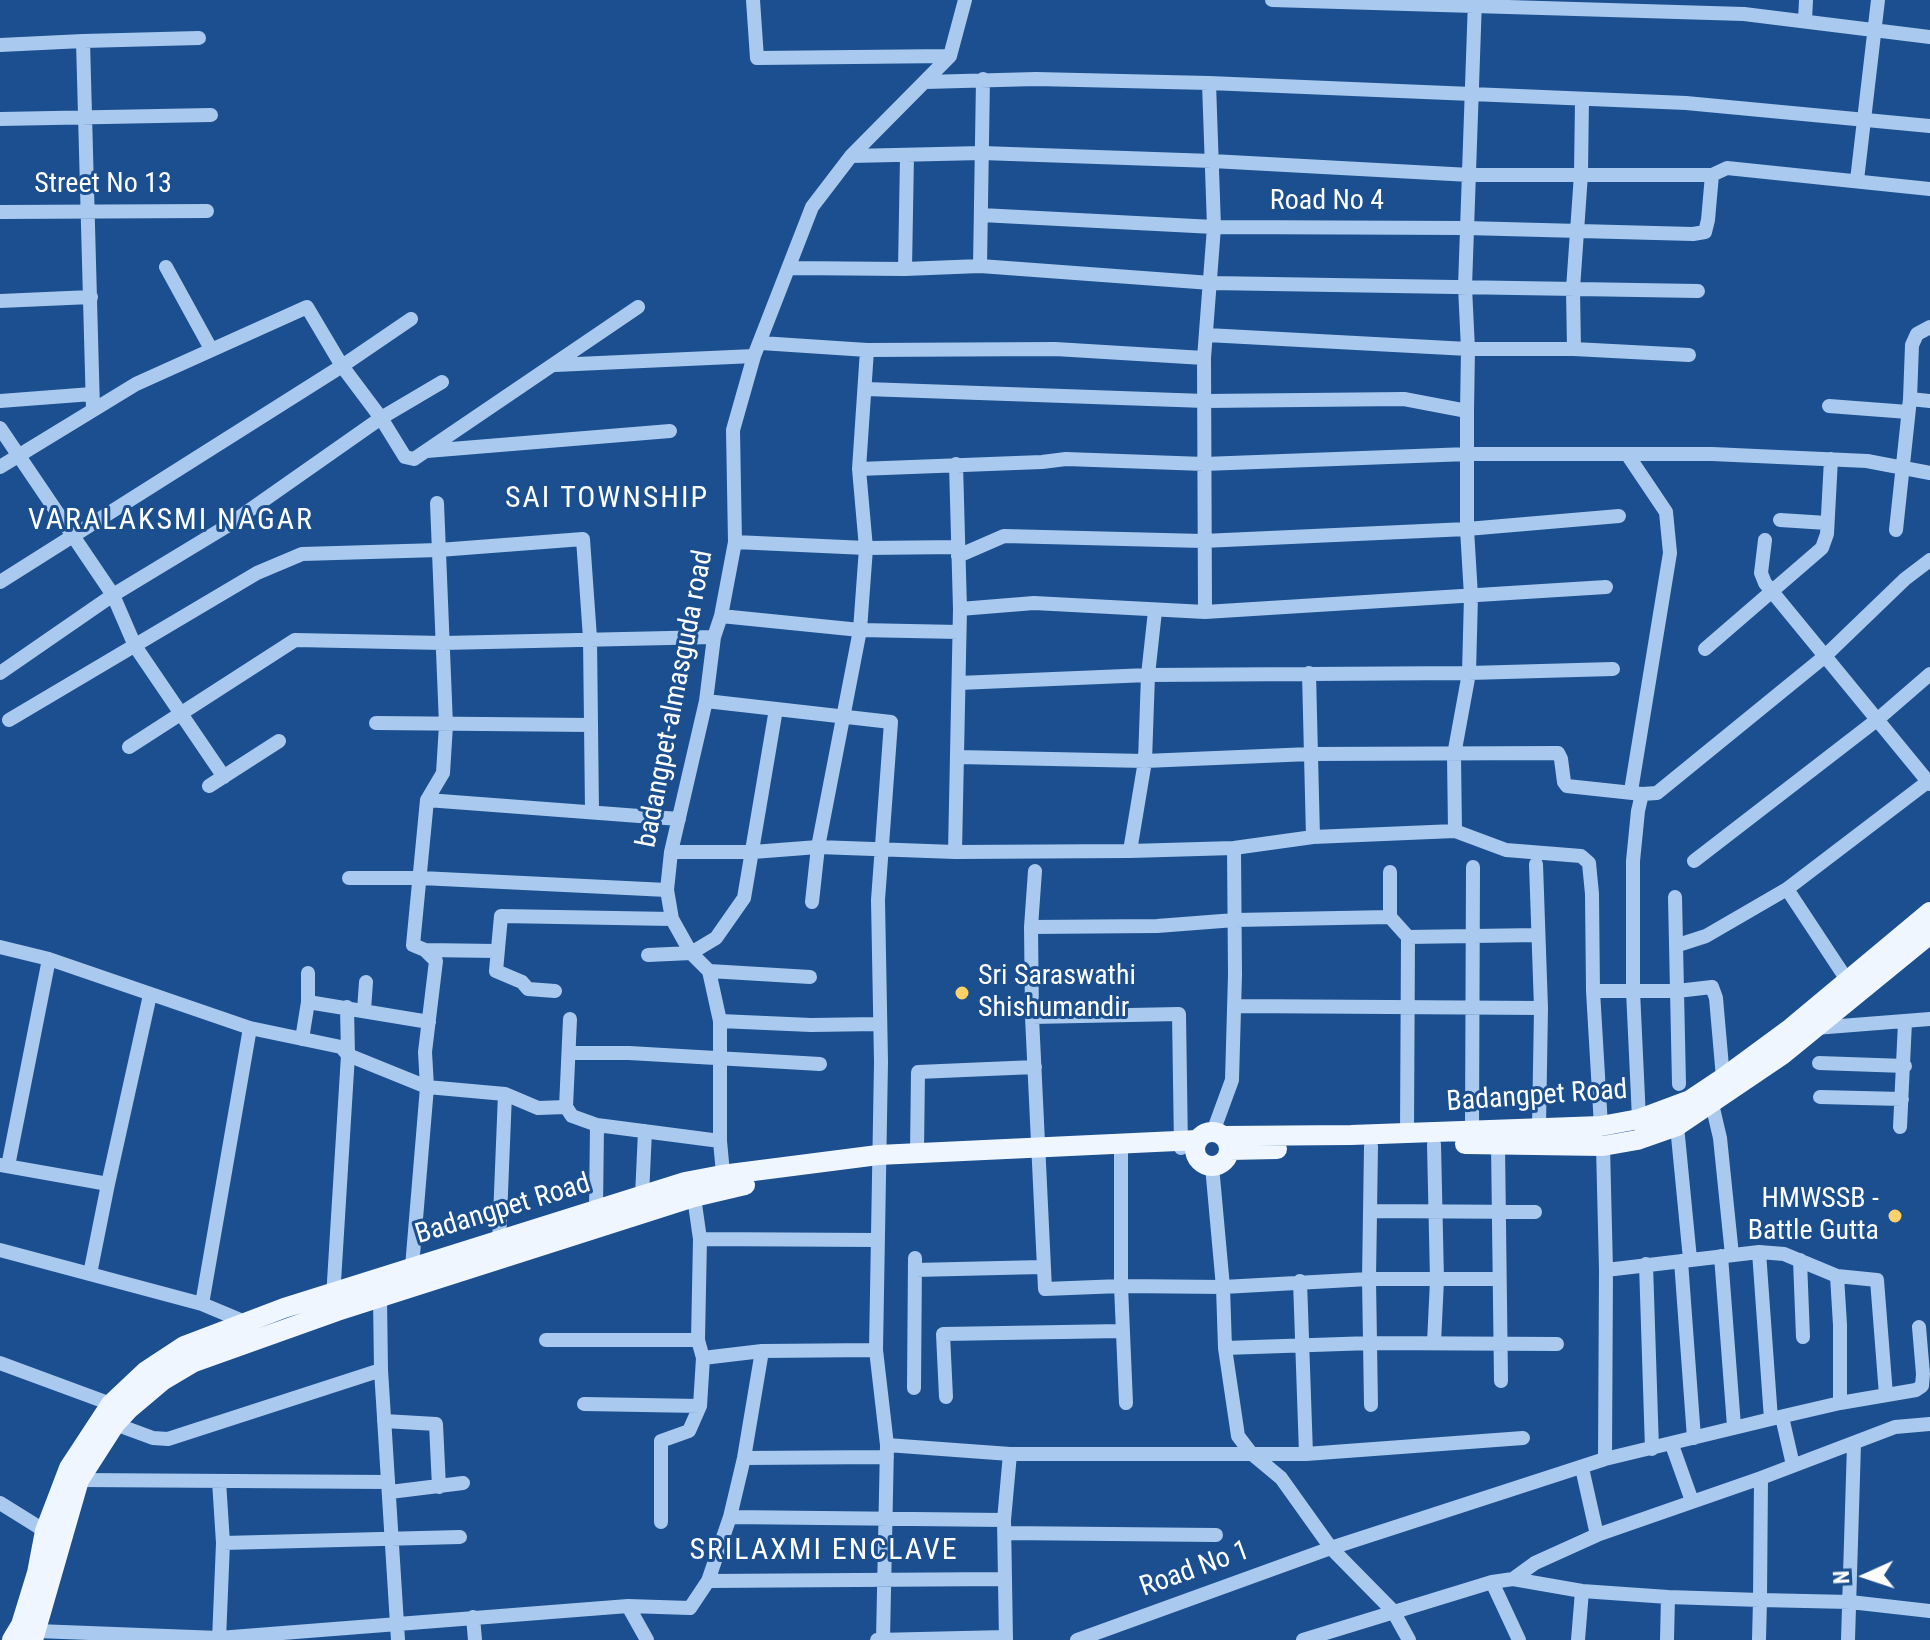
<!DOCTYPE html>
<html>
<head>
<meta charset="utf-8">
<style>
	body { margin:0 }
	#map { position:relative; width:1930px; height:1640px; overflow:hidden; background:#1b4f8f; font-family:"Roboto Condensed",sans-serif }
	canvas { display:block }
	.north { position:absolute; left:1826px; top:1536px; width:80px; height:80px; -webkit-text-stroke:6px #1b4f8f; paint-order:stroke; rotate:267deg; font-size:22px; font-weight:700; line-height:32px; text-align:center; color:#fff }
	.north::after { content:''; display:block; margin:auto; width:28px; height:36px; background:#fff; clip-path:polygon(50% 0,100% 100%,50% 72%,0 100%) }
</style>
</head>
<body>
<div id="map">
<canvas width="1930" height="1640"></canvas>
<div class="north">N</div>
</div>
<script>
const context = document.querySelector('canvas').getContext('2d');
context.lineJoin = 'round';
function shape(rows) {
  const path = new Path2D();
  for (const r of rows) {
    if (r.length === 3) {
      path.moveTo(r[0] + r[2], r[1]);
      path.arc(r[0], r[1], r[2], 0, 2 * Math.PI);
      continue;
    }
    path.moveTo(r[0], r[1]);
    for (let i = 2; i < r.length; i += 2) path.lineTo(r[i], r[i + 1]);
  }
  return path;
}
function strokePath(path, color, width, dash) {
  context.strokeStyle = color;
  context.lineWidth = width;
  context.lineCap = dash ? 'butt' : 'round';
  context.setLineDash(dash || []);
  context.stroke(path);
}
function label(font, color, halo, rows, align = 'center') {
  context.font = font + ' "Roboto Condensed",sans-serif';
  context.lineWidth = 6;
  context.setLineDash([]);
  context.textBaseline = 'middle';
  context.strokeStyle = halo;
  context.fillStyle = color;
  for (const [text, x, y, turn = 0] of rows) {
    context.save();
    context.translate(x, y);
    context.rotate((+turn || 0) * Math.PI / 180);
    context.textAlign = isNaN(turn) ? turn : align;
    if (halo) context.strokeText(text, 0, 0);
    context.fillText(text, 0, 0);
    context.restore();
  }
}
strokePath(shape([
	[753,0,757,58,950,56],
	[1272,0,1744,14,1930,37],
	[1805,21,1806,0],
	[83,41,199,38],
	[0,45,83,41,93,410],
	[925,82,1036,79,1209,83,1686,103,1930,126],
	[0,119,211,115],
	[851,156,982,153,1212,161,1470,175,1712,175],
	[1857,180,1878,0],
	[0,212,207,211],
	[981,215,1214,227,1466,228,1693,234,1705,232,1708,220,1712,175,1727,168,1930,189],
	[980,266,983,79],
	[166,267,211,349],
	[790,268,905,269,980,266,1211,283,1698,291],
	[905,269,907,156],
	[0,301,91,297],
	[1207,335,1468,349,1574,349,1689,355],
	[761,343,867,350,859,469,866,548,860,630,818,847,812,902],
	[1574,349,1573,289,1581,174,1582,99],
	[867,350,1055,349,1204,358],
	[555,365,754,356],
	[866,389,1205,401,1404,399,1467,411],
	[1910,399,1930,401],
	[0,401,92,394],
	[1829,406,1908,412],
	[0,428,113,595,135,646,224,777],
	[427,451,670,431],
	[1627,454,1666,512,1670,553,1631,791],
	[0,467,136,384,307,307,342,366,381,418,405,457,414,459,638,307],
	[859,469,1042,462,1066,459,1204,464,1468,454,1712,454,1867,461,1930,473],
	[1780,520,1827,523],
	[1896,530,1910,399,1912,345,1917,334,1930,327],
	[1765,540,1761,573,1765,583,1930,784],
	[735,542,866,548,958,547],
	[958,556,1004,536,1203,541,1467,529,1619,516],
	[0,582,342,366,411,319],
	[960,609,1034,603,1205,612,1606,587],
	[1205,612,1204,358,1214,227,1209,83],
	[721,616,860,630,959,632],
	[1705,649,1822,548,1827,534,1831,459],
	[0,673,113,595,227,526,381,418,442,382],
	[1309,673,1313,837],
	[959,683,1148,675,1469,673,1613,669],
	[706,701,891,722,878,900,881,1062,876,1350,887,1445,883,1640],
	[9,720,257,573,302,554,439,550,583,539,590,638,592,811],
	[376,723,591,725],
	[129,747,295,640,443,643,714,637],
	[958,757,1145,761,1310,754,1558,753,1561,759,1564,782,1567,786,1642,794,1657,793,1824,657,1905,579,1930,560],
	[209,786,279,741],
	[427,800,679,819],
	[1455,831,1454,755,1469,673,1471,596,1467,529,1467,411,1468,349,1465,287,1475,0],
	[1130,851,1145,761,1148,675,1155,611],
	[671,852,753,852,818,847,955,852,1130,851,1234,848,1313,837,1455,831,1506,850,1581,856,1589,863,1592,894,1593,991,1601,1126],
	[955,852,960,609,956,464],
	[1694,861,1878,719,1930,674],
	[1536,864,1541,1008,1539,1127],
	[1035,871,1031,927,1032,1017,1045,1289,1121,1286,1223,1287,1369,1279,1498,1279],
	[1390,872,1390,917,1408,937,1407,1133],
	[349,878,421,878,667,890],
	[1787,889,1847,980],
	[1675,897,1679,1084],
	[1031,927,1157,926,1235,920,1390,917],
	[1408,937,1538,935],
	[1678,945,1706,936,1787,889,1930,780],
	[0,947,49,959,250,1028,341,1047,348,1055,427,1087,505,1094,538,1108,566,1107,572,1116,597,1125,720,1141],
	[425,950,496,951],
	[648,955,691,953,716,938,744,898,776,709],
	[709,971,810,977],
	[555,991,528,989,522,982,496,971,501,916,672,919],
	[1593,991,1677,991,1712,987,1716,998,1723,1078],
	[308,1002,429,1022],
	[1235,1006,1541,1008],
	[364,1010,366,982],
	[1032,1017,1179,1014,1181,1148],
	[720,1021,811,1025,879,1024],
	[1815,1028,1930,1019],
	[302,1039,308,1002,308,973],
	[570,1053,629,1053,820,1064],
	[1819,1063,1905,1066],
	[1820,1097,1902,1099],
	[1712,1104,1720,1138,1732,1255],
	[566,1107,570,1019],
	[1639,1119,1633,991,1633,861,1638,811,1642,794],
	[1677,1126,1690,1259],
	[1900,1127,1905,1022],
	[1472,1131,1473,867],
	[1213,1132,1232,1080,1235,975,1234,848],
	[1121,1142,1121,1286,1126,1403],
	[1434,1144,1437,1280,1434,1343],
	[1498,1144,1501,1381],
	[1371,1146,1369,1279,1371,1405],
	[1603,1146,1606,1270,1605,1459],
	[917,1152,918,1072,1035,1067],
	[0,1165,108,1184,90,1274],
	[8,1166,49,959],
	[1212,1166,1223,1287,1225,1348,1238,1436,1251,1453,1281,1478,1331,1548,1393,1611,1409,1640],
	[108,1184,150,995],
	[724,1184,720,1141,720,1021,709,971,691,953,672,919,667,890,671,852,706,701,714,637,721,616,735,542,733,430,754,356,812,207,851,156,950,56,965,0],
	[642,1196,645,1131],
	[596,1211,597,1125],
	[1370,1211,1535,1212],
	[700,1239,876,1240],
	[499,1242,505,1094],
	[0,1250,202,1304,245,1322],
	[1721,1256,1734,1426],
	[1800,1260,1803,1337],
	[1681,1261,1694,1438],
	[1646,1264,1652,1449],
	[412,1267,427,1087,425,1052,436,961,425,950,413,945,427,800,443,773,446,725,437,503],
	[915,1270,1042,1267],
	[1606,1270,1759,1252,1784,1254,1837,1276,1877,1280,1886,1395],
	[1837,1276,1840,1325,1840,1403],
	[1300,1281,1306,1454],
	[333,1298,348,1055,347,1007],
	[380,1298,381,1370,398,1640],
	[202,1304,250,1028],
	[546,1340,698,1340,700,1239,694,1197],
	[698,1340,703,1358,762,1351,876,1350],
	[1225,1348,1371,1343,1557,1344],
	[0,1363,111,1404],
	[914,1388,915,1258],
	[946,1397,943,1334,1122,1331],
	[584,1404,700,1406,703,1358],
	[1782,1417,1793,1465],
	[1771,1419,1840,1403,1916,1390,1922,1386,1923,1374,1919,1327],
	[384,1421,436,1424,439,1487],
	[115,1424,153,1438,168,1439,381,1370],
	[887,1445,1010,1454,1004,1520,1006,1640],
	[1672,1445,1692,1501],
	[1010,1454,1306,1454,1523,1438],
	[744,1458,887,1457],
	[1582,1468,1597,1535],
	[1761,1478,1760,1600,1850,1602,1930,1611],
	[79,1480,388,1482],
	[390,1492,463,1483],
	[0,1503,45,1531],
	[730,1517,1004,1520],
	[661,1522,661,1441,689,1431,700,1406],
	[1005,1533,1216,1535],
	[223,1543,460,1537],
	[1513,1579,1535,1563,1597,1535,1761,1478,1895,1427,1930,1424],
	[708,1581,730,1517,744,1458,762,1351],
	[1492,1582,1519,1640],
	[628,1606,647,1640],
	[473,1617,475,1640],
	[28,1628,37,1631,219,1638,628,1606,690,1608,708,1581,1004,1579],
	[219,1640,223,1543,219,1481],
	[877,1640,1005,1637],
	[1077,1640,1331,1548,1605,1459,1771,1419,1759,1252],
	[1303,1640,1492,1582,1513,1579,1582,1591,1668,1597],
	[1578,1640,1582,1591],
	[1667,1640,1668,1597,1760,1600,1759,1640],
	[1848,1640,1854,1444]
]), '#a9c9ee', 14);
strokePath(shape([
	[1212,1149,17],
	[1223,1136,1351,1135,1601,1126,1639,1119,1690,1100,1723,1078,1791,1028,1930,912],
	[1465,1144,1603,1146,1637,1140,1677,1126,1782,1055,1930,934],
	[1229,1150,1277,1149],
	[12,1640,21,1625,37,1573,45,1531,69,1468,111,1404,146,1371,184,1346,284,1308,685,1182,722,1175,878,1155,1198,1140],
	[33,1640,79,1480,115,1424,130,1408,162,1381,194,1362,337,1311,694,1197,745,1185]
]), '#f0f6ff', 20);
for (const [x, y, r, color] of [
	[962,993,8,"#ffd166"],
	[1895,1216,8,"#ffd166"]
]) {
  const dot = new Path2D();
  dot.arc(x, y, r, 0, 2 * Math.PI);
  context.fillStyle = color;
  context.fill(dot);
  strokePath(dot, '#1b4f8f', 3);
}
label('28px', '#fff', '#1b4f8f', [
	["Street No 13",103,185],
	["Road No 4",1327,202],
	["badangpet-almasguda road",676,699,-79],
	["Badangpet Road",1537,1097,-4],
	["Badangpet Road",503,1210,-17],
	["Road No 1",1195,1570,-20]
]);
label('28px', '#fff', '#1b4f8f', [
	["Sri Saraswathi",978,977],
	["Shishumandir",978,1009],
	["HMWSSB -",1879,1200,"right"],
	["Battle Gutta",1879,1232,"right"]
], 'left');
context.letterSpacing = '2px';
label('30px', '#fff', '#1b4f8f', [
	["SAI TOWNSHIP",607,499],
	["VARALAKSMI NAGAR",171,521],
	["SRILAXMI ENCLAVE",824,1551]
]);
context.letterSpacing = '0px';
</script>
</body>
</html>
